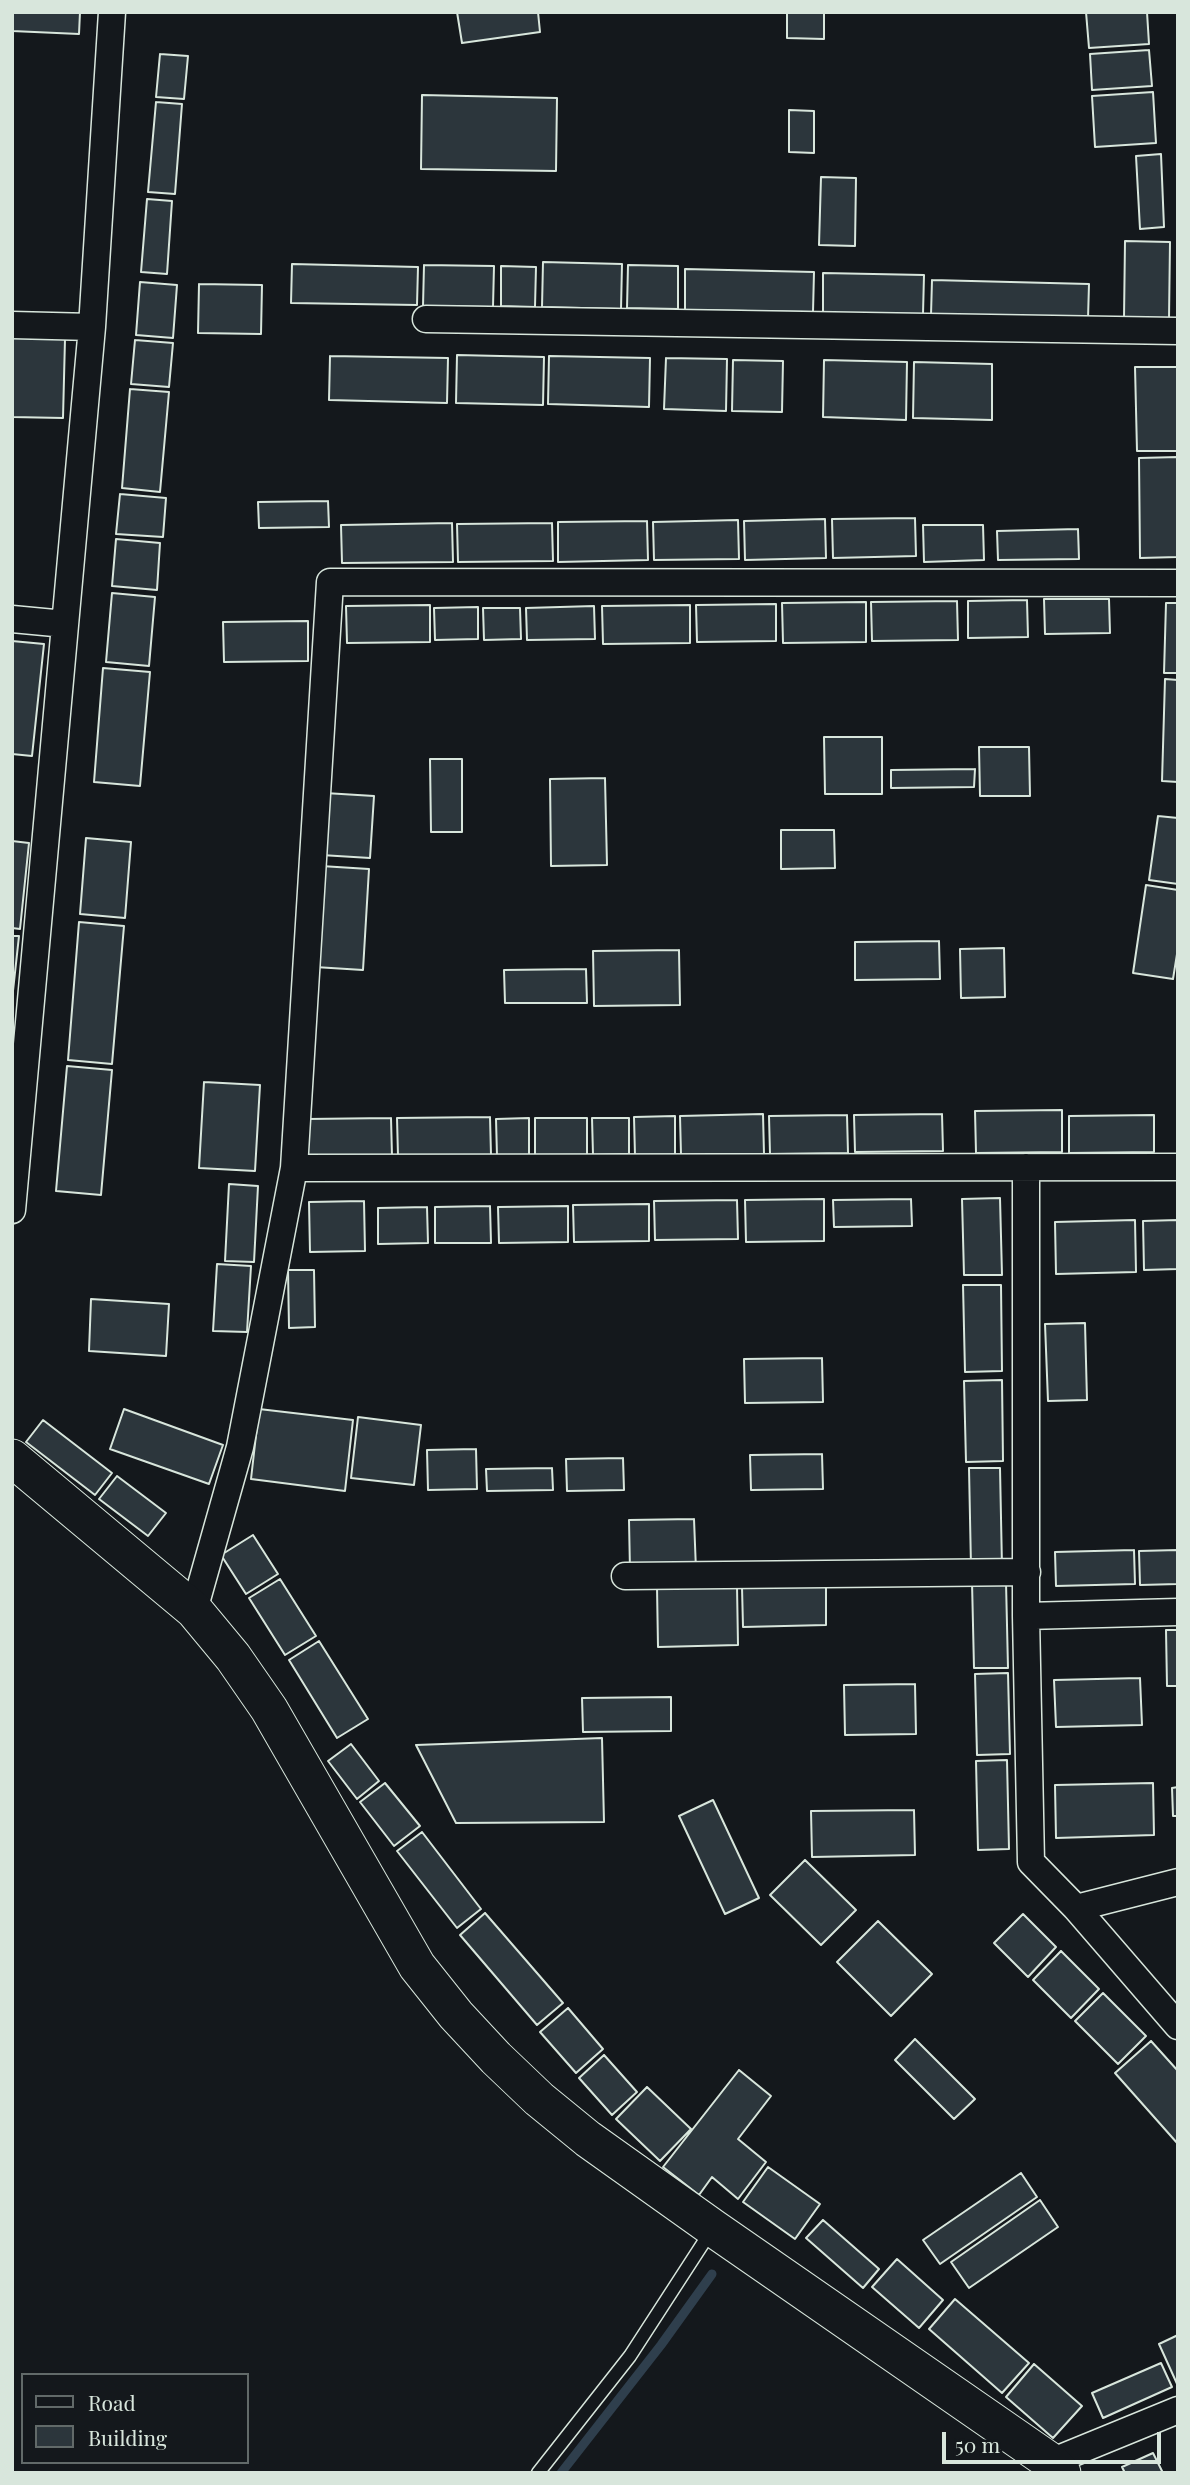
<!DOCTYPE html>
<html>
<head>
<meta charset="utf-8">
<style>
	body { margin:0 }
	#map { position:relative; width:1190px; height:2485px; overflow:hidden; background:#14181c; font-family:"Playfair Display",serif }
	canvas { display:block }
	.frame { position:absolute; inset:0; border:14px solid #d8e6dc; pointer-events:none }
	.legend { position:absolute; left:21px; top:2373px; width:228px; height:91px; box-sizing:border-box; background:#14181c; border:2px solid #626a69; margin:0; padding:9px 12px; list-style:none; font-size:21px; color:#d8e6dc }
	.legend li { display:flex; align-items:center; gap:14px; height:35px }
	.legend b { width:35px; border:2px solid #626a69 }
	.scale { position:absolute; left:942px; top:2432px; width:219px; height:32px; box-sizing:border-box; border:4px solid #d8e6dc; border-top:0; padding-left:9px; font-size:21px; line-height:24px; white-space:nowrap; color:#d8e6dc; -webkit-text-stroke:5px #14181c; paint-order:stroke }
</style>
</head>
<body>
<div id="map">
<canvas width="1190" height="2485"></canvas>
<div class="frame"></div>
<ul class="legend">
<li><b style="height:9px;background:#14181c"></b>Road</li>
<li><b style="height:19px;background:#2c363c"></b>Building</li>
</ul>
<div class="scale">50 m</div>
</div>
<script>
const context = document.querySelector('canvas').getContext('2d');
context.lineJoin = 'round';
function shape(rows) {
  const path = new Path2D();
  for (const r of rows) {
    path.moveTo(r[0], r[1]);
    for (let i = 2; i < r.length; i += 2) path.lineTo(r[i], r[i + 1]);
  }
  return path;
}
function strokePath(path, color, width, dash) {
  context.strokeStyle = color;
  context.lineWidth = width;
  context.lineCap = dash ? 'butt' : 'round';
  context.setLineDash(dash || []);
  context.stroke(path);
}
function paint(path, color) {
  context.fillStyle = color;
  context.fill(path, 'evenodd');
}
strokePath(shape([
	[561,2473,661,2345,712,2274]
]), '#2f3f4d', 9);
const building = shape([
	[12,12,80,12,79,34,12,31,12,12],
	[457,12,538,12,540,32,462,43,457,12],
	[787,12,824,12,824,39,787,38,787,12],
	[1086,12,1147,12,1149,44,1089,48,1086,12],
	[1149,50,1152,86,1092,90,1090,54,1149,50],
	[160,54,188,56,184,99,156,97,160,54],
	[1153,92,1156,143,1095,147,1092,96,1153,92],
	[422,95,557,98,556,171,421,169,422,95],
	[156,102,182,104,175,194,148,192,156,102],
	[789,110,814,111,814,153,789,152,789,110],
	[1161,154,1164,227,1140,229,1136,156,1161,154],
	[821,177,856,178,855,246,819,245,821,177],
	[147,199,172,201,167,274,141,272,147,199],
	[1125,241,1170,242,1169,319,1124,318,1125,241],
	[543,262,622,264,621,309,542,307,543,262],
	[292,264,418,267,417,305,291,303,292,264],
	[424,265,494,266,493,307,423,306,424,265],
	[628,265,678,266,678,309,627,308,628,265],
	[501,266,536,267,535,307,501,306,501,266],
	[685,269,814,272,813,312,685,310,685,269],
	[823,273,924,275,923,314,823,313,823,273],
	[932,280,1089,284,1088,319,931,315,932,280],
	[140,282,177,285,173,338,136,335,140,282],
	[199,284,262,285,261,334,198,333,199,284],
	[12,337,65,339,63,418,12,417,12,337],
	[135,340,173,343,169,387,131,384,135,340],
	[457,355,544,357,543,405,456,403,457,355],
	[330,356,448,358,447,403,329,400,330,356],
	[549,356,650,358,649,407,548,404,549,356],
	[666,358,727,359,726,411,664,409,666,358],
	[733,360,783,361,782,412,732,411,733,360],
	[824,360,907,362,906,420,823,417,824,360],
	[914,362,992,364,992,420,913,418,914,362],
	[1135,367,1178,367,1178,451,1137,451,1135,367],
	[130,389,169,392,160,492,122,488,130,389],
	[1178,457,1178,557,1140,558,1139,458,1178,457],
	[120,494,166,498,163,537,116,534,120,494],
	[328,501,329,527,259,528,258,502,328,501],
	[915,518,916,556,833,558,832,519,915,518],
	[825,519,826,558,745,560,744,521,825,519],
	[738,520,739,559,654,560,653,522,738,520],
	[647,521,648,560,558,562,558,522,647,521],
	[452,523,453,562,342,563,341,525,452,523],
	[552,523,553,561,458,562,457,524,552,523],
	[923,525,983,525,984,560,924,562,923,525],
	[1078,529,1079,559,998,560,997,531,1078,529],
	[116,539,160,543,157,590,112,586,116,539],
	[112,593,155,597,149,666,106,662,112,593],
	[1044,599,1109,599,1110,633,1045,634,1044,599],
	[1027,600,1028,637,968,638,968,601,1027,600],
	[957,601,958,640,872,641,871,602,957,601],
	[866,602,866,642,783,643,782,603,866,602],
	[1166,603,1178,603,1178,673,1164,673,1166,603],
	[776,604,776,641,697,642,696,605,776,604],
	[430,605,430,642,347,643,346,606,430,605],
	[690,605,690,643,603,644,602,606,690,605],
	[594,606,595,639,527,640,526,608,594,606],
	[478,607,478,639,435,640,434,608,478,607],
	[483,608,520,608,521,639,484,640,483,608],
	[308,621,308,661,224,662,223,622,308,621],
	[12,641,44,644,32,756,12,754,12,641],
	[103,668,150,672,140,786,94,782,103,668],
	[1165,679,1178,680,1178,782,1162,781,1165,679],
	[824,737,882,737,882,794,825,794,824,737],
	[979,747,1029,747,1030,796,980,796,979,747],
	[430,759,462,759,462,832,431,832,430,759],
	[975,769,974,787,891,788,891,770,975,769],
	[605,778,607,865,551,866,550,779,605,778],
	[325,793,374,796,370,858,321,855,325,793],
	[1158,816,1178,818,1178,884,1149,880,1158,816],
	[781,830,834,830,835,868,781,869,781,830],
	[86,838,131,842,125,918,80,914,86,838],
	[12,841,29,843,20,929,12,928,12,841],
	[321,866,369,869,363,970,315,967,321,866],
	[1146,885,1178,890,1178,948,1173,979,1133,973,1146,885],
	[79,922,124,926,112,1064,68,1060,79,922],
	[12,936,19,936,12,1000,12,936],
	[939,941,940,979,855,980,855,942,939,941],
	[1004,948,1005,997,961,998,960,949,1004,948],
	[679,950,680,1005,594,1006,593,951,679,950],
	[586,969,587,1003,505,1003,504,970,586,969],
	[67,1066,112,1070,101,1195,56,1191,67,1066],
	[204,1082,260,1085,255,1171,199,1168,204,1082],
	[1062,1110,1062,1152,976,1153,975,1111,1062,1110],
	[763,1114,764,1154,681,1155,680,1116,763,1114],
	[942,1114,943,1151,855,1152,854,1115,942,1114],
	[847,1115,848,1153,770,1154,769,1116,847,1115],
	[1154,1115,1154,1152,1069,1153,1069,1116,1154,1115],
	[675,1116,675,1155,635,1156,634,1117,675,1116],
	[490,1117,491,1155,398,1156,397,1118,490,1117],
	[391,1118,392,1156,306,1157,306,1119,391,1118],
	[529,1118,529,1156,497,1156,496,1119,529,1118],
	[535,1118,587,1118,587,1155,535,1156,535,1118],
	[592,1118,629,1118,629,1154,593,1155,592,1118],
	[229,1184,258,1186,254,1262,225,1261,229,1184],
	[1000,1198,1002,1275,964,1275,962,1199,1000,1198],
	[824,1199,824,1241,746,1242,745,1200,824,1199],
	[911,1199,912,1226,834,1227,833,1200,911,1199],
	[737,1200,738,1239,655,1240,654,1201,737,1200],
	[364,1201,365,1251,310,1252,309,1202,364,1201],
	[649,1204,649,1241,574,1242,573,1205,649,1204],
	[490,1206,491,1243,435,1243,435,1207,490,1206],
	[568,1206,568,1242,499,1243,498,1207,568,1206],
	[427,1207,428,1243,378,1244,378,1208,427,1207],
	[1135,1220,1136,1272,1056,1274,1055,1222,1135,1220],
	[1178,1220,1178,1269,1144,1270,1143,1221,1178,1220],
	[217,1264,251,1266,247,1332,213,1331,217,1264],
	[288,1270,314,1270,315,1327,289,1328,288,1270],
	[963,1285,1001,1285,1002,1371,965,1372,963,1285],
	[91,1299,169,1304,166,1356,89,1351,91,1299],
	[1085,1323,1087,1400,1048,1401,1045,1324,1085,1323],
	[822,1358,823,1402,745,1403,744,1359,822,1358],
	[1002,1380,1003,1461,966,1462,964,1381,1002,1380],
	[124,1409,223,1445,209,1484,110,1449,124,1409],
	[259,1409,353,1420,345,1491,251,1479,259,1409],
	[358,1417,421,1425,414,1485,351,1478,358,1417],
	[43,1420,112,1473,95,1495,26,1442,43,1420],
	[476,1449,477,1489,428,1490,427,1450,476,1449],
	[822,1454,823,1489,751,1490,750,1455,822,1454],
	[623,1458,624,1490,567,1491,566,1459,623,1458],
	[552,1468,553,1490,487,1491,486,1469,552,1468],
	[969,1468,1000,1468,1002,1567,971,1567,969,1468],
	[117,1476,166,1513,148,1536,99,1499,117,1476],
	[694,1519,696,1570,630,1571,629,1520,694,1519],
	[253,1535,278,1574,246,1594,221,1555,253,1535],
	[1134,1550,1135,1584,1056,1586,1055,1552,1134,1550],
	[1178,1550,1178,1584,1140,1585,1139,1551,1178,1550],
	[280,1579,316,1636,285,1655,249,1598,280,1579],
	[972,1582,1006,1582,1008,1668,974,1668,972,1582],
	[826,1585,826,1625,743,1627,742,1587,826,1585],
	[737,1586,738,1645,658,1647,657,1587,737,1586],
	[1166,1630,1178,1630,1178,1686,1167,1686,1166,1630],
	[319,1641,368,1719,337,1738,289,1660,319,1641],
	[1008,1673,1010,1754,977,1755,975,1674,1008,1673],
	[1140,1678,1142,1725,1056,1727,1054,1680,1140,1678],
	[915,1684,916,1734,845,1735,844,1685,915,1684],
	[671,1697,671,1731,583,1732,582,1698,671,1697],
	[602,1738,604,1822,456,1823,416,1745,602,1738],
	[351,1744,379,1781,357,1799,328,1761,351,1744],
	[1007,1760,1009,1849,978,1850,976,1761,1007,1760],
	[385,1783,420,1826,394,1846,360,1802,385,1783],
	[1153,1783,1154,1835,1056,1838,1055,1785,1153,1783],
	[1178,1787,1178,1816,1173,1816,1172,1788,1178,1787],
	[713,1800,759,1898,725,1914,679,1816,713,1800],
	[914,1810,915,1855,812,1857,811,1811,914,1810],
	[422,1832,481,1909,457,1928,397,1851,422,1832],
	[805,1860,856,1910,821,1945,770,1895,805,1860],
	[485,1913,563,2003,537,2025,460,1935,485,1913],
	[1023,1914,1056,1947,1028,1977,994,1943,1023,1914],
	[878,1921,932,1974,891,2016,837,1962,878,1921],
	[1061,1951,1099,1989,1071,2018,1033,1980,1061,1951],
	[1103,1993,1146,2036,1118,2064,1075,2021,1103,1993],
	[568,2008,603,2049,576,2073,540,2032,568,2008],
	[915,2039,975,2099,954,2119,895,2060,915,2039],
	[1151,2041,1178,2071,1178,2144,1115,2073,1151,2041],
	[604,2055,637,2092,612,2115,579,2078,604,2055],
	[739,2070,771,2096,738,2139,766,2162,738,2199,712,2177,699,2195,663,2167,739,2070],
	[647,2087,691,2129,660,2161,616,2119,647,2087],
	[768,2167,820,2204,795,2239,743,2202,768,2167],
	[1021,2173,1037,2197,940,2264,923,2240,1021,2173],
	[1040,2200,1058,2227,969,2288,951,2262,1040,2200],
	[823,2220,879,2269,863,2288,806,2238,823,2220],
	[897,2259,943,2300,919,2328,872,2287,897,2259],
	[955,2299,1029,2363,1002,2393,929,2329,955,2299],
	[1178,2335,1178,2386,1159,2344,1178,2335],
	[1161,2363,1172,2387,1103,2418,1092,2393,1161,2363],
	[1034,2364,1082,2406,1053,2438,1006,2397,1034,2364],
	[1153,2453,1163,2473,1125,2473,1122,2467,1153,2453]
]);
paint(building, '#2c363c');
strokePath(building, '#d8e6dc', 2);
const lane = shape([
	[538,2473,630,2356,711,2231]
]);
const street = shape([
	[426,319,1178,331],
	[12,325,92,327],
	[12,619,65,624],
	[1026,1167,1026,1616,1031,1862,1076,1908,1178,2026],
	[294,1168,1178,1167],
	[12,1210,92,327,112,12],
	[625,1576,1027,1572],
	[194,1610,240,1447,294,1168,330,582,1178,583],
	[1026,1616,1178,1612],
	[1076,1908,1178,1882],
	[1051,2462,1178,2410]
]);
const secondary = shape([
	[12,1458,194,1610,233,1657,269,1709,417,1966,456,2015,496,2058,539,2099,588,2139,713,2228,1051,2462,1062,2473]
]);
strokePath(lane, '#d8e6dc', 15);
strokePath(street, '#d8e6dc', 29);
strokePath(secondary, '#d8e6dc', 39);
strokePath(lane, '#14181c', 12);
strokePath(street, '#14181c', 26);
strokePath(secondary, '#14181c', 37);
</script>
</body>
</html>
